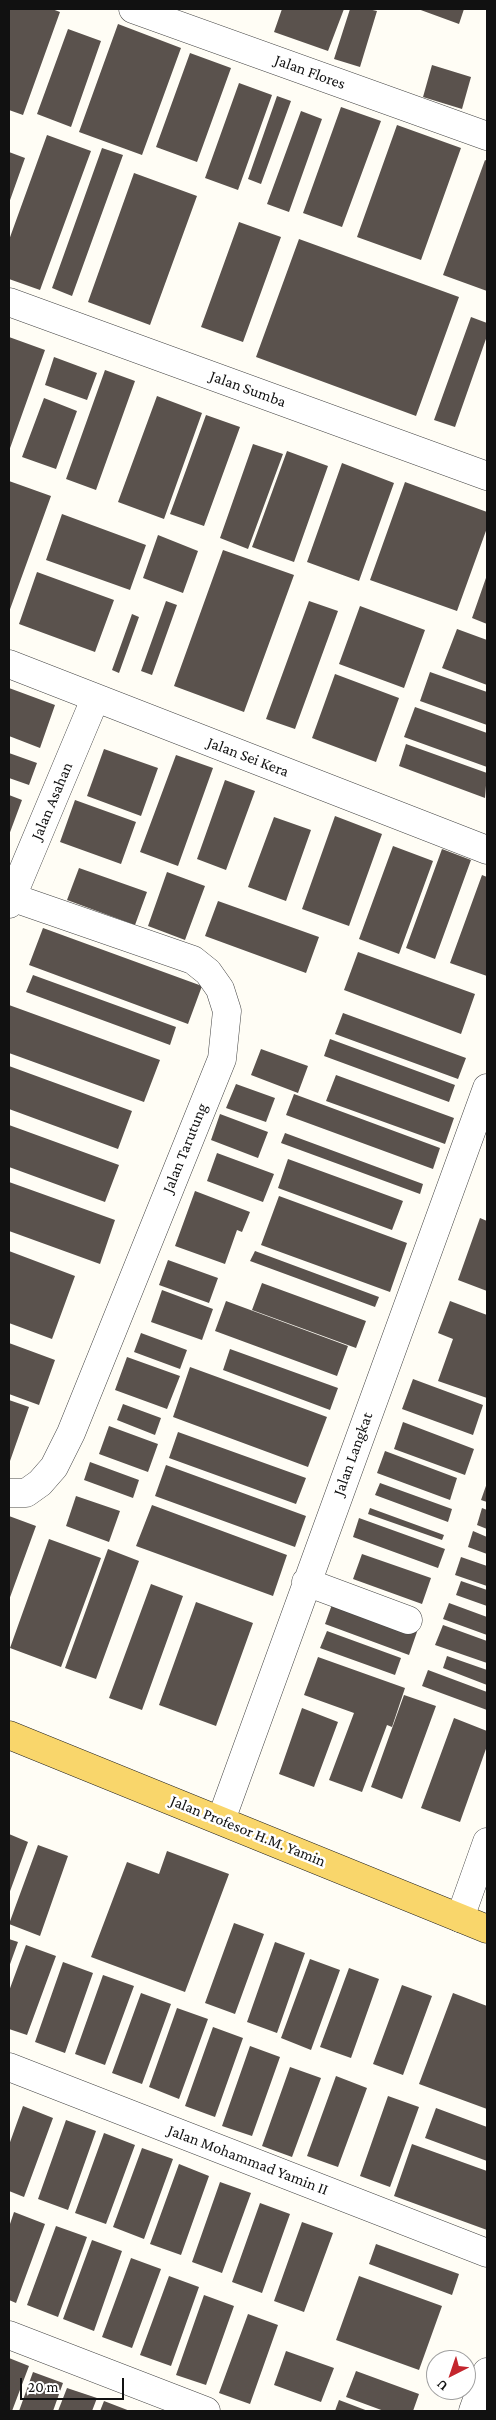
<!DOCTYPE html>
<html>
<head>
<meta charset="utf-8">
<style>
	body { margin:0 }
	#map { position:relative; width:496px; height:2420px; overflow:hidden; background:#fffdf5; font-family:"Crimson Pro",serif }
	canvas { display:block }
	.frame { position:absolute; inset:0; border:10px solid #111; pointer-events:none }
	.north { position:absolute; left:426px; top:2350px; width:50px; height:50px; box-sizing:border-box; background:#fff; border:1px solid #a0a0a0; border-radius:50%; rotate:221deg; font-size:14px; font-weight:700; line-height:20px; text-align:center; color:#111 }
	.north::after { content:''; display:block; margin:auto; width:18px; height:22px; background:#c4262e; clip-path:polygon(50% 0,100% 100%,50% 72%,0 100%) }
	.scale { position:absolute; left:20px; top:2378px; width:104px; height:22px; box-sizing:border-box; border:2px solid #111; border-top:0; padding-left:6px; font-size:15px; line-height:18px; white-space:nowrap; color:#111; -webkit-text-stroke:4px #fff; paint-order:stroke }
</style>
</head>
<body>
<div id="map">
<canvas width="496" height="2420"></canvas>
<div class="frame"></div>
<div class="north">U</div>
<div class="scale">20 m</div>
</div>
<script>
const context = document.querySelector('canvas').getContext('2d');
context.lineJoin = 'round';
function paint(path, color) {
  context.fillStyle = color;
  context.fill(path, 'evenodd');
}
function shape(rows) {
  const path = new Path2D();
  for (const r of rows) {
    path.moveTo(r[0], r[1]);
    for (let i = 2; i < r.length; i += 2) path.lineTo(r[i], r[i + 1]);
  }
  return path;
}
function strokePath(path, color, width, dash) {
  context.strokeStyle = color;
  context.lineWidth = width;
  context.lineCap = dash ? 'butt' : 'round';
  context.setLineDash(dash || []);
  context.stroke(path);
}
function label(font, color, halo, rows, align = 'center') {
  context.font = font + ' "Crimson Pro",serif';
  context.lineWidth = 5;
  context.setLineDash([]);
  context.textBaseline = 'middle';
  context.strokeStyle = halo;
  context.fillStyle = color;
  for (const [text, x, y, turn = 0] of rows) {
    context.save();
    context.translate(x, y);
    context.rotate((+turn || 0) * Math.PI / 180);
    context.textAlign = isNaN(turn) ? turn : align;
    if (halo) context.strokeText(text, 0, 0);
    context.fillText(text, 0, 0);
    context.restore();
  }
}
paint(shape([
	[9,9,52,9,60,12,23,115,9,110],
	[282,9,344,9,328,51,274,32],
	[350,9,368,9,377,11,360,67,334,59],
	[418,9,464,9,459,24],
	[118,24,181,48,142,155,79,132],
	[68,29,101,41,71,127,37,114],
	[190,53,231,68,197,162,156,147],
	[432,65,471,77,462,109,423,97],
	[239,83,272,95,238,190,205,178],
	[277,96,291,101,261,184,248,179],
	[341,107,381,121,342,227,303,213],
	[301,111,322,119,289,212,267,204],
	[397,125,461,148,421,260,357,237],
	[47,135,91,151,40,290,9,279,9,240],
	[102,148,123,155,72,296,52,288],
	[9,152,25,158,9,203],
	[485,160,487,161,487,291,443,275],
	[134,173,197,196,150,325,88,302],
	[239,222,281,237,243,342,201,327],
	[299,239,459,297,416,416,256,357],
	[471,317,487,323,487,336,455,427,434,420],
	[9,337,45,350,9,451],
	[54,357,97,373,87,400,45,385],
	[105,370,135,381,96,490,66,479],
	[157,396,202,413,164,519,118,502],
	[44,398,77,411,56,469,22,457],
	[206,415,240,427,204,526,170,514],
	[253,444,283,454,248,549,220,538],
	[287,451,328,466,294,562,252,547],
	[342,463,394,483,359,581,307,562],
	[9,481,51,496,9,612],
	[405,482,487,512,487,528,457,611,370,580],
	[62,514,146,545,130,590,46,560],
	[158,535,198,551,183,593,143,578],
	[223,550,294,575,244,712,174,686],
	[37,572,114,600,95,652,19,624],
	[487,575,487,624,472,618],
	[166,601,177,605,152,675,141,671],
	[309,601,338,611,295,729,266,719],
	[360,606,425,630,404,688,339,664],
	[132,614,139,617,119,673,112,670],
	[457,629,487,640,487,685,442,668],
	[430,672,487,692,487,725,420,701],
	[335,674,399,698,376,762,312,738],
	[9,688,55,705,40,748,9,736],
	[415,707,487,733,487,767,404,737],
	[406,744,487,773,485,798,399,766],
	[104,749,158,768,141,816,87,796],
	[9,753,37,763,29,785,9,778],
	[176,755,213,768,178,866,140,852],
	[225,780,255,791,226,870,197,859],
	[9,795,22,800,9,835],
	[75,800,136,822,121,864,60,842],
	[335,816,382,834,349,926,302,909],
	[274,817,311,830,286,901,248,887],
	[393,846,433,861,399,954,359,939],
	[442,849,471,860,435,959,406,948],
	[79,868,147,892,135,925,67,900],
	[167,872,205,886,185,940,148,926],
	[482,875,487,877,487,976,450,963],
	[218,901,319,937,306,973,205,936],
	[43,928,202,986,188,1024,29,965],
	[358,952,475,994,461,1034,344,990],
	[33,975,176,1027,170,1045,26,992],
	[9,1005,160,1060,144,1102,9,1053],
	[343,1013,466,1058,458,1079,335,1034],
	[330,1039,455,1085,449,1102,324,1056],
	[261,1049,308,1066,298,1093,251,1075],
	[9,1066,132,1111,118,1149,9,1109],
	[336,1075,454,1118,445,1144,326,1101],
	[236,1084,275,1098,266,1122,226,1108],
	[294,1094,440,1148,433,1169,286,1115],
	[220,1114,268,1132,258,1158,211,1140],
	[9,1125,119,1165,105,1202,9,1167],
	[285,1133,423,1184,420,1194,281,1143],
	[217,1153,274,1174,263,1202,207,1181],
	[288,1159,403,1201,392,1230,278,1188],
	[9,1182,115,1220,100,1264,9,1231],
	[195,1191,250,1212,242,1232,237,1230,225,1264,175,1246],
	[279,1196,407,1243,390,1292,261,1245],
	[480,1218,487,1221,487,1291,458,1280],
	[9,1251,75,1276,52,1339,9,1323],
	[255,1251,379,1297,375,1307,250,1261],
	[168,1260,218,1278,209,1303,159,1285],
	[262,1283,366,1321,356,1348,252,1310],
	[162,1290,213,1309,202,1340,151,1322],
	[226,1301,348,1346,337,1376,215,1331],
	[450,1301,487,1315,487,1398,438,1381,453,1339,438,1333],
	[141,1333,187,1350,180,1369,134,1352],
	[9,1343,55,1360,39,1405,9,1394],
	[230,1349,338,1388,330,1410,223,1370],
	[127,1357,180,1376,167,1409,115,1390],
	[190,1367,327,1417,308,1467,173,1417],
	[413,1379,483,1405,473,1435,402,1409],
	[9,1400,29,1407,10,1461,9,1460],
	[123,1404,161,1418,155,1435,117,1420],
	[403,1422,474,1449,465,1475,394,1449],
	[109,1426,158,1444,148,1472,99,1454],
	[178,1432,306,1478,296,1504,169,1458],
	[385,1451,457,1478,450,1500,377,1473],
	[90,1462,139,1480,133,1498,84,1480],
	[166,1465,306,1516,295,1547,155,1496],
	[380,1483,452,1509,448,1522,375,1495],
	[487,1483,487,1502,481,1500],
	[76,1496,120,1511,109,1542,66,1526],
	[152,1505,287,1555,273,1596,136,1546],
	[370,1508,444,1535,442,1540,368,1514],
	[482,1508,487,1510,487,1529,477,1525],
	[9,1516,36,1526,9,1600],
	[359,1518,445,1549,438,1568,353,1537],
	[473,1531,487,1537,487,1554,468,1547],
	[49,1539,101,1558,61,1667,10,1648],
	[108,1549,139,1561,96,1679,65,1668],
	[362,1554,431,1578,422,1604,353,1579],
	[461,1557,487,1566,487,1586,455,1575],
	[461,1581,487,1590,487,1606,456,1595],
	[151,1584,183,1596,142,1710,109,1698],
	[334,1599,418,1629,409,1655,325,1624],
	[196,1602,253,1623,216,1726,159,1705],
	[449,1603,487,1617,487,1635,443,1619],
	[443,1625,487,1641,487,1663,435,1645],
	[327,1631,401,1658,395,1675,320,1648],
	[447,1656,487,1670,487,1685,443,1668],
	[318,1657,405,1688,392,1727,387,1725,362,1792,329,1780,354,1713,304,1695],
	[428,1670,487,1692,487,1710,422,1686],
	[404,1695,436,1706,402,1799,371,1787],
	[302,1708,338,1722,314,1787,279,1774],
	[454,1718,487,1731,487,1746,460,1822,421,1808],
	[9,1834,28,1842,9,1894],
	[38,1845,68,1856,40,1936,9,1924],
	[167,1851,229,1874,185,1992,91,1957,127,1862,159,1874],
	[234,1923,264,1934,235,2014,205,2003],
	[9,1939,18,1942,9,1967],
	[275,1942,305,1953,277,2033,247,2022],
	[26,1945,56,1956,27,2035,9,2029,9,1991],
	[310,1959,340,1970,311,2050,281,2038],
	[63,1962,93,1973,65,2053,35,2042],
	[349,1968,379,1979,351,2058,320,2047],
	[103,1975,134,1986,105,2065,75,2054],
	[402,1985,432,1996,403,2075,373,2064],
	[141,1993,171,2004,142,2084,112,2073],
	[453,1993,487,2006,487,2109,419,2084],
	[177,2008,208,2019,179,2099,149,2087],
	[213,2027,243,2038,215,2117,185,2106],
	[250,2046,280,2057,252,2136,222,2126],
	[290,2067,321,2078,292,2157,262,2146],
	[336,2076,367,2088,338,2167,307,2156],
	[388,2096,419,2107,390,2187,360,2176],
	[23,2106,53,2118,24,2197,9,2191,9,2145],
	[436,2108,487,2127,487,2161,425,2138],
	[66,2120,96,2131,68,2210,38,2199],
	[104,2133,135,2145,106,2224,75,2213],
	[412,2144,487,2171,487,2230,394,2196],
	[142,2148,173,2159,144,2239,113,2227],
	[179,2164,209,2176,181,2255,150,2244],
	[220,2182,251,2193,222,2273,192,2262],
	[260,2203,290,2214,262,2293,232,2282],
	[14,2212,45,2224,16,2303,9,2300,9,2227],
	[302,2222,333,2233,304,2312,274,2301],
	[56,2226,87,2237,58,2317,27,2305],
	[92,2240,122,2251,94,2331,63,2319],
	[376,2244,459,2274,452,2295,369,2264],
	[131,2258,161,2269,132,2348,102,2337],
	[169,2276,199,2287,171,2366,140,2355],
	[359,2276,442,2306,419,2370,336,2340],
	[204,2295,234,2306,206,2385,176,2375],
	[248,2314,278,2325,250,2404,219,2393],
	[286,2351,334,2368,321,2402,274,2385],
	[9,2358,29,2366,12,2411,9,2411],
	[356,2371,419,2394,413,2411,384,2411,346,2397],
	[33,2372,63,2383,53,2411,19,2411],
	[67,2388,97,2398,92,2411,58,2411],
	[339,2400,368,2411,335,2411],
	[104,2401,130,2411,100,2411]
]), '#5a524d');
const minor = shape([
	[133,9,487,136],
	[9,302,487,476],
	[9,664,487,850],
	[9,904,95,699],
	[9,1493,26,1493,40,1483,54,1467,71,1433,222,1059,227,1011,220,989,208,972,193,960,11,897],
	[306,1582,408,1620],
	[221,1820,487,1088],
	[460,1918,487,1842],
	[9,2067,487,2253],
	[9,2335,206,2411],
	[473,2411,487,2372]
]);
const major = shape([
	[9,1735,487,1929]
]);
strokePath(minor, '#444', 29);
strokePath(major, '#222', 29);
strokePath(minor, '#fff', 28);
strokePath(major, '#f9d66b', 28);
label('16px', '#111', '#fff', [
	["Jalan Flores",310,72,20],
	["Jalan Sumba",248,389,20],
	["Jalan Sei Kera",248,757,21],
	["Jalan Asahan",52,801,-67],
	["Jalan Tarutung",185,1148,-68],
	["Jalan Langkat",353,1454,-70],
	["Jalan Profesor H.M. Yamin",248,1831,22],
	["Jalan Mohammad Yamin II",248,2160,21]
]);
</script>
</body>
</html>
